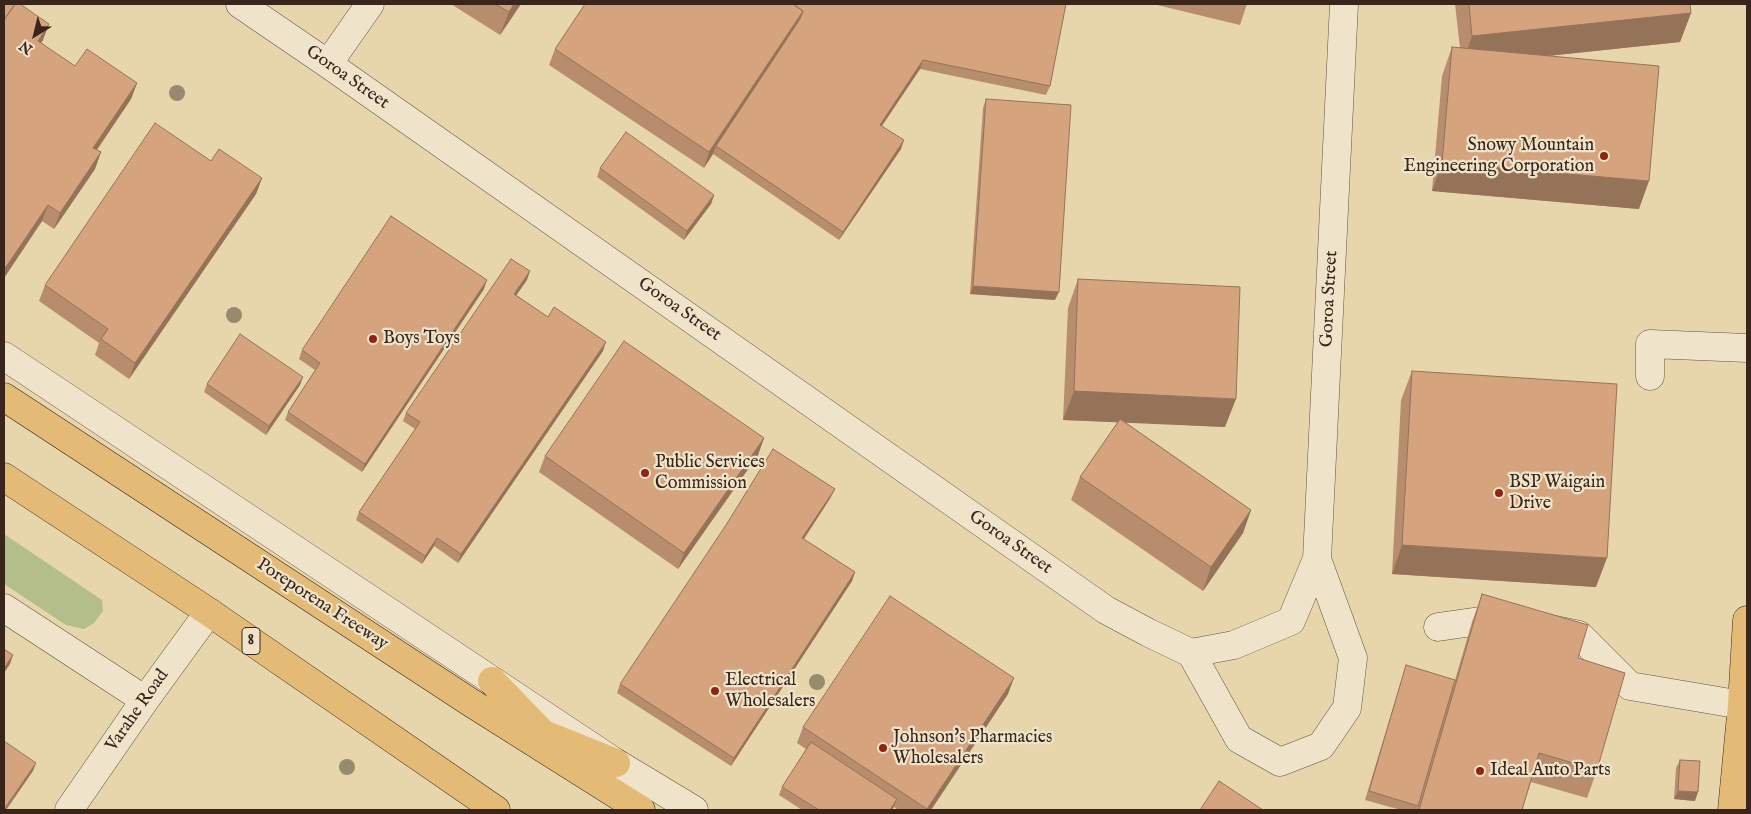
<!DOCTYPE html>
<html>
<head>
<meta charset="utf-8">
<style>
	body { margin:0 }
	#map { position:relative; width:1751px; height:814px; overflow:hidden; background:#e7d6ac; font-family:"IM FELL English",serif }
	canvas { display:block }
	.frame { position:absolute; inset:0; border:5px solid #3a251d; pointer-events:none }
	.north { position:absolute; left:10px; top:10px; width:50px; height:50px; -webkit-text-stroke:4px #efe4c9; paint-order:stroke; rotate:216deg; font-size:14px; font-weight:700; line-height:20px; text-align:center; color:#3a251d }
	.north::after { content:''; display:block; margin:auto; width:18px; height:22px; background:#3a251d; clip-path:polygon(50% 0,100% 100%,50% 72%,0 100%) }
</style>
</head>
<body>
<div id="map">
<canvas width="1751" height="814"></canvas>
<div class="frame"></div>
<div class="north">N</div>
</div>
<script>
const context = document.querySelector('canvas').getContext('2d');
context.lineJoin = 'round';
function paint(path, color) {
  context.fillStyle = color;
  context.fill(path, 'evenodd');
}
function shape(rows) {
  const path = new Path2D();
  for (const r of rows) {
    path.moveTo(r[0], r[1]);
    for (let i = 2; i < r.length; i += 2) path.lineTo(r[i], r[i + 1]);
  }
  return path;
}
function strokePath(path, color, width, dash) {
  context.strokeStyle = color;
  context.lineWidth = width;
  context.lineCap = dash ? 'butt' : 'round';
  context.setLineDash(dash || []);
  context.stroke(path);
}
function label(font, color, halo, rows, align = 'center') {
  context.font = font + ' "IM FELL English",serif';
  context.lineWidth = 4.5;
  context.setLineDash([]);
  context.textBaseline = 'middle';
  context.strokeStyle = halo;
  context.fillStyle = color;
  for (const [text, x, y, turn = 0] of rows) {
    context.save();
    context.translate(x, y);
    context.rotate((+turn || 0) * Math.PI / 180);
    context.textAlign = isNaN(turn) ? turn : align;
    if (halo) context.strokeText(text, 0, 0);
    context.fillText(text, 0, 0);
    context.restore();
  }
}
paint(shape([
	[4,534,102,600,103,611,94,623,84,629,66,625,4,584]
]), '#b4be8a');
const minor = shape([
	[240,4,328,64,1106,610,1149,633,1191,653,1234,645,1291,621,1317,559,1344,4],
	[328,64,370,4],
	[4,356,616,763,694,810],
	[1650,376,1650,344,1747,348],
	[4,608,145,700],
	[1438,627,1494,619,1507,621],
	[1550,629,1579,635,1630,686,1742,705],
	[1191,653,1239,739,1280,762,1321,746,1347,708,1353,658,1317,559],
	[69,810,145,700,209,612]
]);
const highway = shape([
	[4,397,473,704,641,810],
	[4,477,209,612,496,810],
	[492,681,546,737],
	[546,735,616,763],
	[1732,810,1742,705,1747,620]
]);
strokePath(minor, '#655141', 29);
strokePath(highway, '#3a251d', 29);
strokePath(minor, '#efe4c9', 28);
strokePath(highway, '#e4bb76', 28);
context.fillStyle = '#988a6c';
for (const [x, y] of [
	[177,93],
	[234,315],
	[817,682],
	[347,767]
]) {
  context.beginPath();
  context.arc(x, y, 8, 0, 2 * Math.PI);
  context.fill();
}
paint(shape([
	[4,4,43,40,41,43,75,66,137,83,131,99,97,150,101,152,95,169,54,229,42,221,4,278],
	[451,4,521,4,500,35],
	[1066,4,1050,86,1046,95,920,69,882,126,901,149,839,240,713,154,704,168,549,65,555,49],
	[1153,4,1247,4,1240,25],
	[1455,4,1690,4,1691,13,1680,42,1547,56,1639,209,1432,191,1442,76,1452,47,1460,48],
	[986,99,1055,300,970,294,983,108],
	[211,161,262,178,256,194,129,379,95,355,99,343,39,301,45,285],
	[600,168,714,195,711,204,684,240,597,177],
	[1078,279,1225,427,1125,422,1251,510,1243,533,1203,591,1071,500,1080,477,1118,422,1063,420,1068,308],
	[527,280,516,295,548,317,603,351,458,563,434,546,422,564,356,520,359,512,415,429,403,421,406,413],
	[484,289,362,472,285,420,288,412,315,370,299,359,302,350],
	[1412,371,1596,587,1392,574,1401,400],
	[207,384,300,385,266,435,204,392],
	[764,438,758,455,678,569,539,472,545,456],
	[831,497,804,539,855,572,852,581,731,766,617,693,620,684],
	[1482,594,1578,658,1597,770,1587,798,1531,782,1522,810,1401,810,1365,800,1406,665,1455,680,1472,622],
	[1008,694,931,810,898,810,894,807,892,810,802,810,779,795,782,787,806,749,797,743,803,727],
	[1680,760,1695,801,1674,799,1676,768]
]), '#b78d6d');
paint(shape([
	[514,4,521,4,500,35,509,12],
	[803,11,797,27,716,146,713,154,704,168,709,152],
	[1691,13,1680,42,1462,65,1472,36],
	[49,24,43,40,32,58,38,41],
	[923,60,920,69,877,133,880,125],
	[137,83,131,99,87,164,93,148],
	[904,140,901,149,839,240,843,232],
	[101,152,95,169,54,229,60,213],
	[1442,163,1649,181,1639,209,1432,191],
	[262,178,256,194,129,379,135,363],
	[714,195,711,204,684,240,687,231],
	[48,205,42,221,4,278,4,274,6,267],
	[530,271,527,280,511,303,514,294],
	[487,280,484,289,362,472,365,464],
	[973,286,1059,292,1055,300,970,294],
	[606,342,603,351,458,563,461,554],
	[303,377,300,385,266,435,269,426],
	[1074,391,1236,399,1225,427,1063,420],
	[764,438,758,455,678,569,684,553],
	[835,489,831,497,799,546,802,538],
	[1251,510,1243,533,1203,591,1211,567],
	[437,538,434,546,422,564,425,556],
	[1402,545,1607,558,1596,587,1392,574],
	[855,572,852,581,731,766,734,758],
	[13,655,10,664,4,673,4,668],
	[1014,678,1008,694,931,810,926,810],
	[36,763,33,771,6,810,4,810],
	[1678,791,1698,792,1695,801,1674,799],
	[897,799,892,810,890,810]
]), '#957359');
const building = shape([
	[4,4,15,4,4,20,4,4],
	[15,4,20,4,49,24,38,41,75,66,87,49,137,83,93,148,101,152,60,213,48,205,6,267,4,266,4,20,15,4],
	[495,4,514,4,509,12,495,4],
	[585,4,793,4,803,11,709,152,555,49,585,4],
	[793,4,1066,4,1050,86,923,60,880,125,904,140,843,232,716,146,800,19,803,11,793,4],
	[1469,4,1690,4,1691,13,1472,36,1469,4],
	[1452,47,1659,66,1649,181,1442,163,1452,47],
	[986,99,1071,105,1059,292,973,286,986,99],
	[155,123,211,161,219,149,262,178,135,363,101,339,108,329,45,285,155,123],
	[626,132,714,195,687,231,600,168,626,132],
	[391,216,487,280,365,464,288,412,320,363,302,350,391,216],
	[511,259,530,271,514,294,548,317,554,307,606,342,461,554,437,538,425,556,359,512,420,422,406,413,511,259],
	[1078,279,1240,287,1236,399,1074,391,1078,279],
	[240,334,303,377,269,426,207,384,240,334],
	[624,341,764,438,684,553,545,456,624,341],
	[1412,371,1617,384,1607,558,1402,545,1412,371],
	[1120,419,1251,510,1211,567,1080,477,1120,419],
	[773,449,835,489,802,538,855,572,734,758,620,684,726,525,773,449],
	[1482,594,1588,625,1578,658,1625,673,1597,770,1539,753,1522,810,1419,810,1482,594],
	[890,596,1014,678,927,809,803,727,890,596],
	[4,649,13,655,4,668,4,649],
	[1406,665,1455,680,1418,806,1369,791,1406,665],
	[4,741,36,763,4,809,4,741],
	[811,742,897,799,890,810,819,810,782,787,811,742],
	[1680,760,1700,761,1698,792,1678,791,1680,760],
	[1219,781,1263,810,1200,810,1219,781]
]);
paint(building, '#d5a47f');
strokePath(building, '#957359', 1);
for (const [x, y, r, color] of [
	[1604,156,5,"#8f2418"],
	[373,339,5,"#8f2418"],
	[645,473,5,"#8f2418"],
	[1499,493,5,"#8f2418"],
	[715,691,5,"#8f2418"],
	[883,748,5,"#8f2418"],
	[1480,771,5,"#8f2418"]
]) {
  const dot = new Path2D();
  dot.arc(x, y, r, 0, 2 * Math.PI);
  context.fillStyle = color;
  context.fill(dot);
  strokePath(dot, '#efe4c9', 2);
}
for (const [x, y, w] of [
	[251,641,18]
]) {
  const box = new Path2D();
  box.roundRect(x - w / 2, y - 13.5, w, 27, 4);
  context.fillStyle = '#efe4c9';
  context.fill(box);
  strokePath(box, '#3a251d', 1);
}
label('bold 16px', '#3a251d', null, [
	["8",251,641]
]);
label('18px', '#3a251d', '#efe4c9', [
	["Goroa Street",347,78,35],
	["Goroa Street",1330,299,-87],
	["Goroa Street",679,310,35],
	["Goroa Street",1010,543,35],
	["Poreporena Freeway",322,605,33],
	["Varahe Road",138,711,-55]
]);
label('18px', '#3a251d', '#efe4c9', [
	["Snowy Mountain",1594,146,"right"],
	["Engineering Corporation",1594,167,"right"],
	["Boys Toys",383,339],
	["Public Services",655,463],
	["Commission",655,484],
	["BSP Waigain",1509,483],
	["Drive",1509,504],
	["Electrical",725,681],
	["Wholesalers",725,702],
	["Johnson's Pharmacies",893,738],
	["Wholesalers",893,759],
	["Ideal Auto Parts",1490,771]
], 'left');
</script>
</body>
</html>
